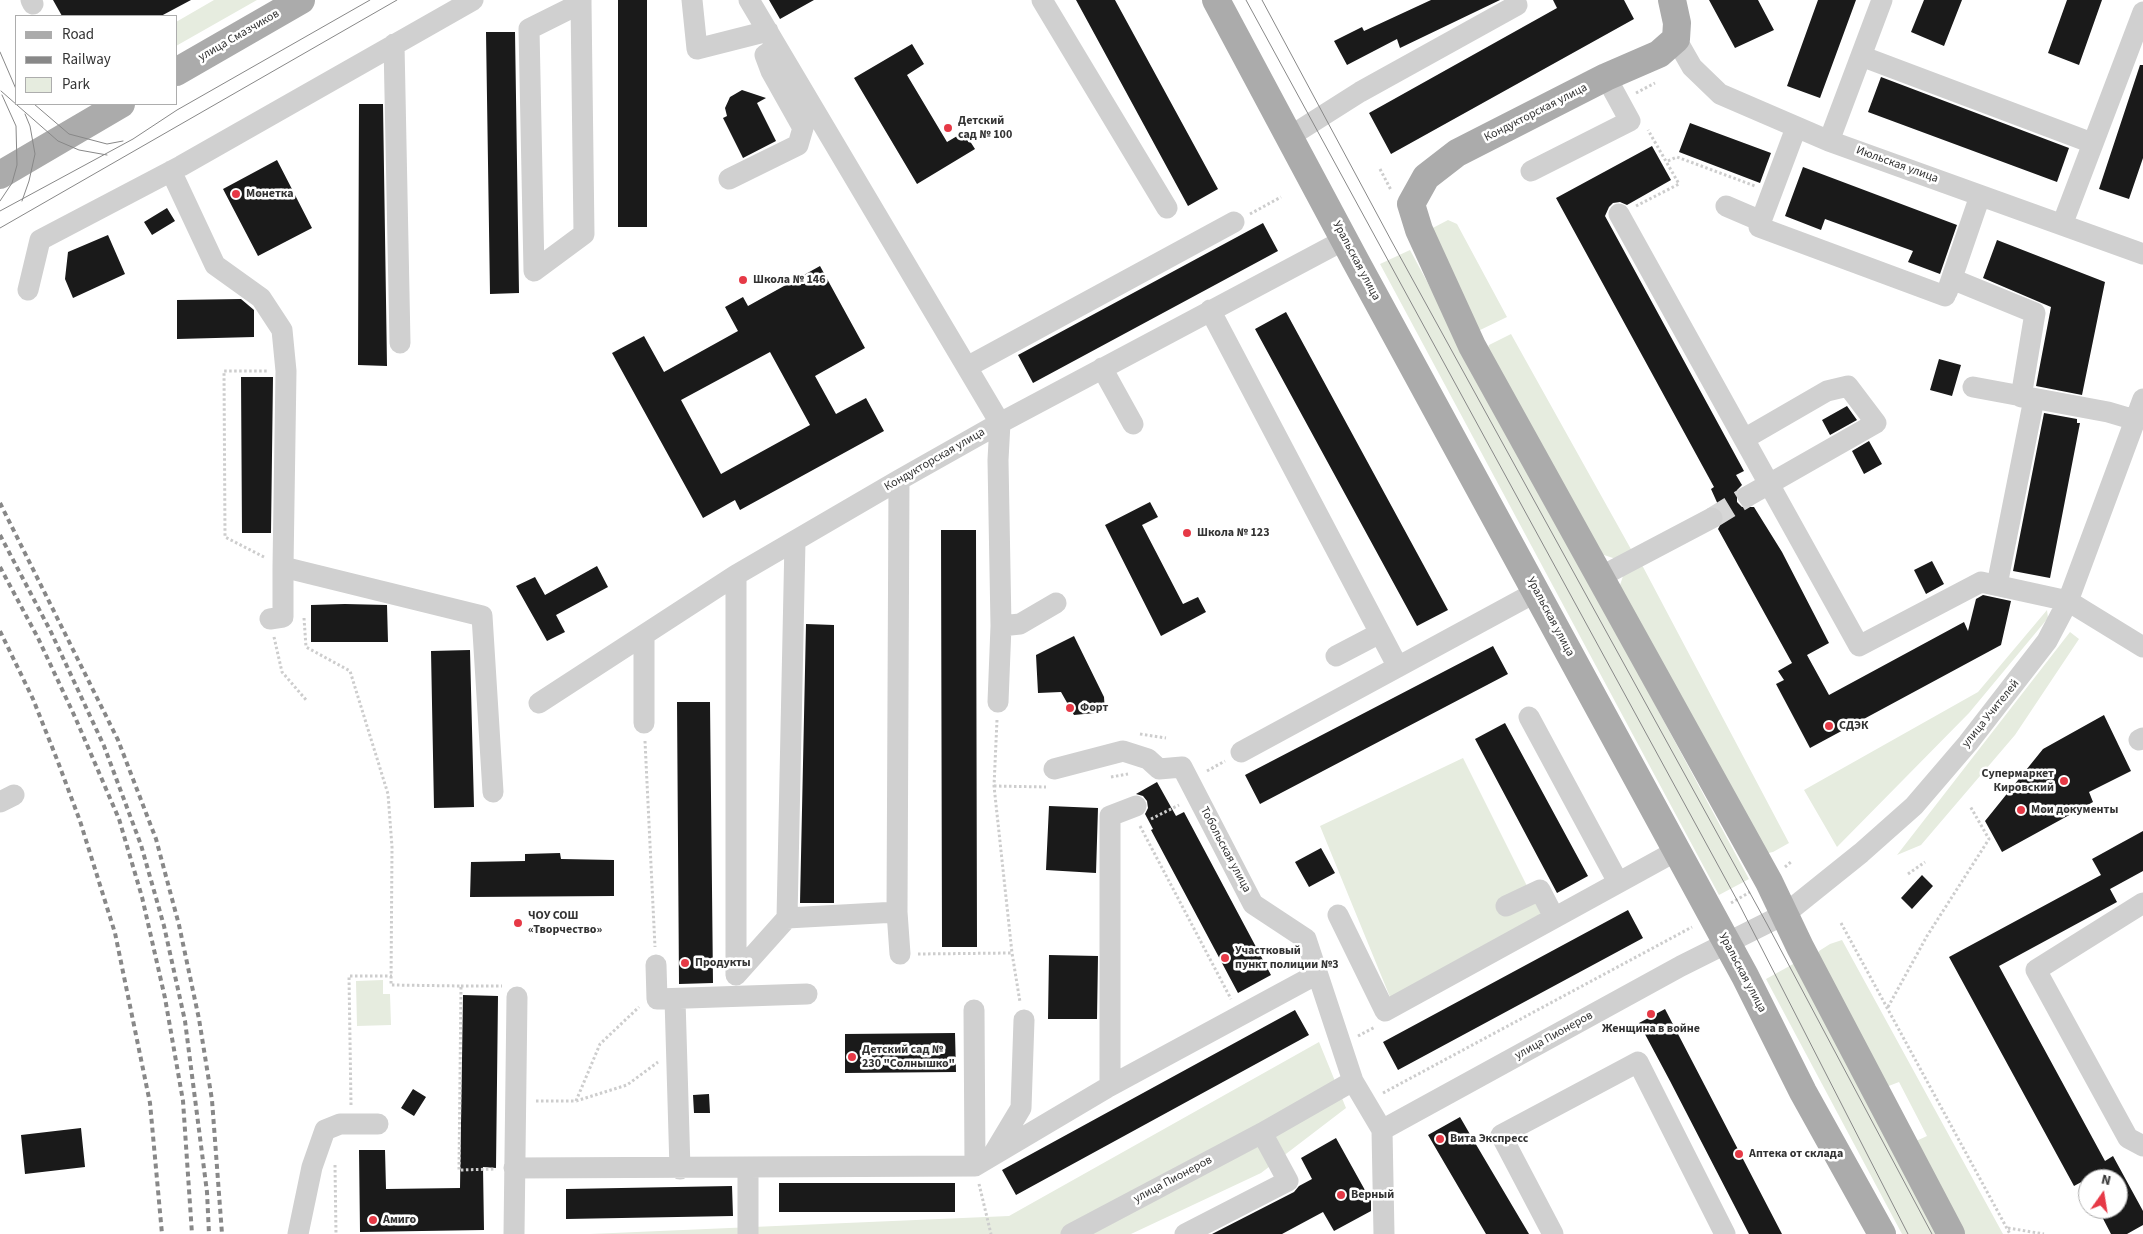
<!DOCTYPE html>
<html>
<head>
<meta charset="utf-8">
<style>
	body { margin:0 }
	#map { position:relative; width:2143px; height:1234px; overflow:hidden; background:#fff; font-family:"Source Sans 3",sans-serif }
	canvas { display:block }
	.legend { position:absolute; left:15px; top:15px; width:162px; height:90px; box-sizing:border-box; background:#fff; border:1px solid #adadad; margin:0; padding:6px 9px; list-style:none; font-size:15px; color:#333 }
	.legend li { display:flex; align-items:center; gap:10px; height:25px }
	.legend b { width:25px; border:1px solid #adadad }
	.north { position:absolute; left:2078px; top:1169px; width:50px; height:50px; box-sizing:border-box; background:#fff; border:1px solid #adadad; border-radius:50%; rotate:13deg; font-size:14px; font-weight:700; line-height:20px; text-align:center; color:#333 }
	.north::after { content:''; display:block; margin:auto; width:18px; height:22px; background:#e63946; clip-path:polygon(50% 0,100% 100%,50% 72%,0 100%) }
</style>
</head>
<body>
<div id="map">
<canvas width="2143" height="1234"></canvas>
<ul class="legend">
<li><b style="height:6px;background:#ababab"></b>Road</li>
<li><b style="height:6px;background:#888"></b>Railway</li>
<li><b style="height:14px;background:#e6ecdf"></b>Park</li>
</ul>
<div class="north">N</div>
</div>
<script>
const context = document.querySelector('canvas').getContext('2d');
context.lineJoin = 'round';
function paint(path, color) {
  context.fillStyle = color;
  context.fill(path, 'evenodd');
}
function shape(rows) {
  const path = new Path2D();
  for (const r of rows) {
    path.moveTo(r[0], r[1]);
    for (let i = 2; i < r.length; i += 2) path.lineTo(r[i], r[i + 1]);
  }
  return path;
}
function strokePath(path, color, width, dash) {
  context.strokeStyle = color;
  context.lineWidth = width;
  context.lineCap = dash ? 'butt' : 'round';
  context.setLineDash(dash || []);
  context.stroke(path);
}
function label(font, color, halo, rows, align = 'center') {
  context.font = font + ' "Source Sans 3",sans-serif';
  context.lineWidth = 5;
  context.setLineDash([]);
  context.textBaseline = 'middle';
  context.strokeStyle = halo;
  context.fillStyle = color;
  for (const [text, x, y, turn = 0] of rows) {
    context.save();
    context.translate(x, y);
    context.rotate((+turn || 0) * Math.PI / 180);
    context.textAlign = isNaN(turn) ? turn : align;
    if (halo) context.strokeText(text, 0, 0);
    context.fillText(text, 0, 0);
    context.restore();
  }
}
paint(shape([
	[214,0,257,0,176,46,176,22],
	[1448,220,1457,224,1507,317,1476,332,1427,231],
	[1410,250,1749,879,1719,895,1380,264],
	[1511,334,1632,551,1616,559,1598,553,1487,351,1489,345],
	[1642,565,1789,843,1773,852,1768,853,1619,588,1623,576],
	[2047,610,2048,618,1969,713,1837,847,1804,790,1978,692],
	[2070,632,2079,639,2015,735,1921,845,1897,855],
	[1463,758,1542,916,1390,997,1320,826],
	[1842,940,2003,1234,1962,1234,1914,1142,1927,1136,1899,1082,1886,1087,1814,961,1819,951,1830,944],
	[1795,963,1939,1234,1902,1234,1766,979],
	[383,980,383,994,390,994,391,1025,357,1026,356,981],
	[1319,1042,1346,1108,1261,1173,1131,1234,590,1234,1009,1216]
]), '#e6ecdf');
paint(shape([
	[53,0,191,0,161,16,62,16],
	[618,0,647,0,647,227,618,227],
	[769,0,814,0,780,19],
	[1076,0,1115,0,1218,189,1188,206],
	[1431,0,1500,0,1400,48,1397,39,1347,65,1334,41,1362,27,1364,31],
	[1553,0,1624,0,1634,19,1391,154,1369,113,1557,8],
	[1709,0,1758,0,1774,30,1735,48],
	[1818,0,1856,0,1820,98,1787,86],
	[1924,0,1962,0,1944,46,1911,32],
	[2067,0,2102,0,2079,65,2048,53],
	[486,32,515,32,519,293,490,294],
	[912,44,924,64,907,75,947,142,964,132,975,149,917,184,854,78],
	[2140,65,2143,65,2143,158,2129,199,2099,189],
	[1881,77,2069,148,2057,182,1868,112],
	[742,90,766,98,757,103,776,141,743,158,723,118,727,116,725,108,730,97],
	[359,104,383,104,387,366,358,365],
	[1690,123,1771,153,1760,183,1679,152],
	[1652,146,1671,180,1627,205,1620,202,1613,203,1609,207,1605,216,1744,471,1736,475,1742,485,1737,490,1737,502,1742,507,1754,507,1782,552,1829,643,1807,655,1829,695,1964,622,1968,631,1976,599,1983,595,2011,601,2001,645,1810,748,1776,684,1784,680,1778,671,1792,663,1718,529,1724,518,1711,489,1714,487,1556,198],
	[277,160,312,228,258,256,223,189],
	[1803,167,1957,225,1940,274,1908,262,1913,251,1825,219,1821,230,1785,216],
	[167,208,175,221,152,235,144,222],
	[1263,223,1278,251,1033,383,1018,355],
	[108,235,125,274,73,298,65,279,68,252],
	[1997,240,2105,282,2082,395,2036,386,2051,307,1983,278],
	[820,266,865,348,815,376,836,414,866,398,884,431,740,510,735,500,703,518,612,353,644,336,664,372,738,331,725,307,743,297,748,306],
	[770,352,810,425,721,474,681,400],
	[241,299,254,310,254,337,177,339,177,300],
	[1286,312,1448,610,1417,626,1255,329],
	[1939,359,1961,365,1952,396,1930,390],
	[241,377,273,377,271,533,242,533],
	[1847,406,1857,420,1830,435,1822,420],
	[2044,413,2077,419,2077,423,2080,423,2050,578,2013,571],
	[1869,441,1882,464,1864,474,1852,451],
	[1150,502,1158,517,1142,525,1183,604,1198,597,1206,612,1161,636,1105,525],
	[941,530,976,530,977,947,942,947],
	[1932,561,1944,584,1926,594,1914,570],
	[597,566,608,587,556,615,565,632,547,641,516,586,535,577,545,595],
	[345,604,387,605,388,642,311,642,311,605],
	[806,624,834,625,834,903,800,903],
	[1074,636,1104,697,1105,712,1074,715,1061,692,1038,693,1036,655],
	[1493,646,1508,674,1260,804,1245,775],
	[470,650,474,807,434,808,431,651],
	[677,702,710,702,713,983,679,984],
	[2104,715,2131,771,2089,792,2093,802,2002,852,1985,821,2043,749],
	[1505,723,1588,876,1557,893,1475,739],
	[1157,782,1176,816,1184,812,1271,975,1238,993,1151,830,1153,829,1145,814,1148,808,1147,801,1143,796,1136,794],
	[1049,806,1098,808,1096,873,1046,870],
	[2143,831,2143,871,2110,889,2117,902,1999,966,2105,1161,2113,1156,2143,1211,2143,1225,2127,1234,2111,1234,2098,1209,2118,1209,2118,1179,2087,1179,2074,1186,1949,957,2101,875,2092,859],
	[1321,848,1335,873,1309,887,1295,862],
	[560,853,561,859,614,860,614,896,470,897,471,862,525,861,525,854],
	[1922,875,1933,886,1912,909,1901,898],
	[1628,910,1643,938,1398,1070,1383,1042],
	[1049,955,1098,956,1097,1019,1048,1019],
	[463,995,498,996,496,1168,483,1167,484,1230,360,1232,359,1150,385,1150,386,1189,460,1188],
	[1665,1009,1782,1234,1749,1234,1670,1081,1639,1023],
	[1295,1010,1309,1035,1016,1195,1002,1170],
	[955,1033,956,1072,845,1073,845,1034],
	[413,1089,426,1097,414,1116,401,1108],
	[709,1094,710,1113,694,1113,693,1095],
	[1460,1117,1471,1136,1529,1234,1486,1234,1428,1135],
	[81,1128,85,1167,25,1174,21,1135],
	[1336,1138,1371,1201,1371,1211,1334,1231,1323,1212,1282,1234,1212,1234,1294,1192,1299,1186,1312,1179,1301,1158],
	[779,1183,955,1183,955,1212,779,1212],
	[732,1186,733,1216,566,1219,566,1189]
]), '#1a1a1a');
strokePath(shape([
	[1712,518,1748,496]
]), '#d6d6d6', 21, [21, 11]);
strokePath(shape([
	[1636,93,1655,83],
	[1668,161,1677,157,1755,186],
	[1380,169,1391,190],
	[1636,206,1679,184,1648,130],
	[1250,214,1281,197],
	[264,557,225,537,224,371,268,371],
	[304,618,306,647,350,671,388,794,392,847,391,985,461,986,459,1170,496,1169],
	[274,637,282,672,307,701],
	[997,720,994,786,1012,953,1020,1002],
	[1140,734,1166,738],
	[645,741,655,947],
	[1207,771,1225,761],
	[1111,777,1128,774],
	[994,786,1046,787],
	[1151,819,1179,805],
	[1140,826,1231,999],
	[1785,867,1792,861],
	[1908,874,1925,862],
	[1731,903,1750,892],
	[1841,923,2010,1234],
	[918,954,1012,953],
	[461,986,502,986],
	[1888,1007,1927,936,1989,839,1970,806],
	[1358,1036,1375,1027],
	[1383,1093,1692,927],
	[536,1101,576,1101,600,1044,639,1007],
	[576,1101,627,1085,658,1062],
	[351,1105,349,976,392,976],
	[335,1165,336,1234],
	[979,1184,991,1234],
	[2008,1228,2044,1234]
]), '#cdcdcd', 3, [2.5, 2.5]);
strokePath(shape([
	[31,0,33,4],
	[581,0,581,3,584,234,534,271,529,29,581,3],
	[692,0,697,49,768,31],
	[749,0,1000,423,998,460,1001,626,998,702],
	[1042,0,1167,208],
	[1676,39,1692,67,1720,94,1829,141,2143,254],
	[394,44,400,343],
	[1861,56,2092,143],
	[1289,137,1360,92,1517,5],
	[1829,141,1882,0],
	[171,171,215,265,261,298,282,330,286,371,283,567,482,616,493,792],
	[1531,171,1630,121,1606,77],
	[729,179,798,145,803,128,771,71,765,55,777,47],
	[1726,206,1761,221,1796,128],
	[1619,214,1859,646,1981,582,2068,601,2143,647],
	[1761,221,1759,227,1945,296],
	[2062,225,2143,12],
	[1952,279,2035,313,2021,397],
	[28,290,40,240,181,166,473,0],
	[1947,292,1980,196],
	[1210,310,1398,667],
	[967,367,1234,222],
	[1102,368,1133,424],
	[1973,387,2108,412,2135,420],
	[1744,439,1827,391,1848,386,1876,423,1748,496],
	[899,480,897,912,900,954],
	[795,541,787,918,897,912],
	[736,575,736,975],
	[1600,577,1712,518],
	[1997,585,2034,399],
	[270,619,283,617,283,567],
	[1001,626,1020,624,1056,603],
	[644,635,644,723],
	[1336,656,1380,633],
	[539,703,736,575,899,480,1000,423,1344,240],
	[1529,717,1618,882],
	[2139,740,2143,738],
	[1241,752,1536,592],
	[1054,769,1123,751,1148,759,1159,769,1182,767,1253,904,1306,939,1353,1081,1382,1130,1384,1234],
	[0,802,14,795],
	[2143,903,2036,970,2128,1138,2143,1146],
	[1506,906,1540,890,1554,917],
	[1338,915,1385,1011,1676,851],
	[656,965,657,999,807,994],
	[736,975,787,918],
	[675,999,680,1169],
	[1110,1086,1110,816,1136,806],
	[1382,1130,1681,966,1785,914,1861,853,1914,806,1968,743,2047,641,2068,601,2143,399],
	[994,1153,1021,1108,1024,1020],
	[975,1166,1110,1086,1317,974],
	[514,1168,975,1166,974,1010],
	[748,1168,748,1234],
	[298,1234,312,1167,325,1130,340,1124,378,1124],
	[514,1234,517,997],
	[1071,1234,1262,1133,1353,1081],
	[1185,1234,1288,1181,1262,1133],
	[1553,1234,1501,1135,1638,1062,1725,1234]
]), '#d0d0d0', 21);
strokePath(shape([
	[1216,0,1355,260,1745,976,1803,1092,1882,1234],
	[1672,0,1677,23,1676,39,1659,54,1606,77,1457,153,1426,177,1411,204,1419,230,1472,346,1769,882,1800,947,1951,1234],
	[176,72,301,0],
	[0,175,121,104]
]), '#ababab', 28);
strokePath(shape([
	[1246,0,1737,900,1908,1234],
	[1262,0,1392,242,1767,924,1932,1234],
	[0,52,16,89],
	[1,91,58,141,79,150,107,155],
	[34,104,69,134,107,144,123,141],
	[0,201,12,183,17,165,16,126,2,95],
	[22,201,29,181,35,154,30,126,25,114],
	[0,211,133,139,177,110,370,0],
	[0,228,397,0]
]), '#888', 1);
strokePath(shape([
	[0,503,118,740,156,839,179,925,199,1019,212,1100,222,1234],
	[0,535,51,632,104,746,141,845,164,926,185,1021,207,1192,209,1234],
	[0,567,38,638,75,717,119,819,142,897,165,998,183,1101,192,1234],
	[0,631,33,699,58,762,80,821,115,933,150,1103,162,1234]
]), '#888', 4, [5, 4]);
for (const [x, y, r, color] of [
	[948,128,5,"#e63946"],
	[236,194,5,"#e63946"],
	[743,280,5,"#e63946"],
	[1187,533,5,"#e63946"],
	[1070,708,5,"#e63946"],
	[1829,726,5,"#e63946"],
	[2064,781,5,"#e63946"],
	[2021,810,5,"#e63946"],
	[518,923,5,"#e63946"],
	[1225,958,5,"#e63946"],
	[685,963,5,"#e63946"],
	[1651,1014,5,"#e63946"],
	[852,1057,5,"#e63946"],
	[1440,1139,5,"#e63946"],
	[1739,1154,5,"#e63946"],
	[1341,1195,5,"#e63946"],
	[373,1220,5,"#e63946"]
]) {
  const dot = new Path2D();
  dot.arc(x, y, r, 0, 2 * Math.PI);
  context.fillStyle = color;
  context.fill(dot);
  strokePath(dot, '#fff', 2);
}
label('12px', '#333', '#fff', [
	["улица Смазчиков",239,36,-30],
	["Кондукторская улица",1536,113,-27],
	["Июльская улица",1897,165,20],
	["Уральская улица",1356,261,62],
	["Кондукторская улица",935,460,-30],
	["Уральская улица",1550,617,62],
	["улица Учителей",1991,714,-51],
	["Тобольская улица",1225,850,62],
	["Уральская улица",1742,973,62],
	["улица Пионеров",1554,1036,-29],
	["улица Пионеров",1173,1180,-28]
]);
label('bold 12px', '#333', '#fff', [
	["Детский",958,121],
	["сад № 100",958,135],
	["Монетка",246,194],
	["Школа № 146",753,280],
	["Школа № 123",1197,533],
	["Форт",1080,708],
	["СДЭК",1839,726],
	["Супермаркет",2054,774,"right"],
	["Кировский",2054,788,"right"],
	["Мои документы",2031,810],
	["ЧОУ СОШ",528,916],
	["«Творчество»",528,930],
	["Участковый",1235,951],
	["пункт полиции №3",1235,965],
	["Продукты",695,963],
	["Женщина в войне",1651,1029,"center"],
	["Детский сад №",862,1050],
	["230 \"Солнышко\"",862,1064],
	["Вита Экспресс",1450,1139],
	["Аптека от склада",1749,1154],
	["Верный",1351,1195],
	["Амиго",383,1220]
], 'left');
</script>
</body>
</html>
